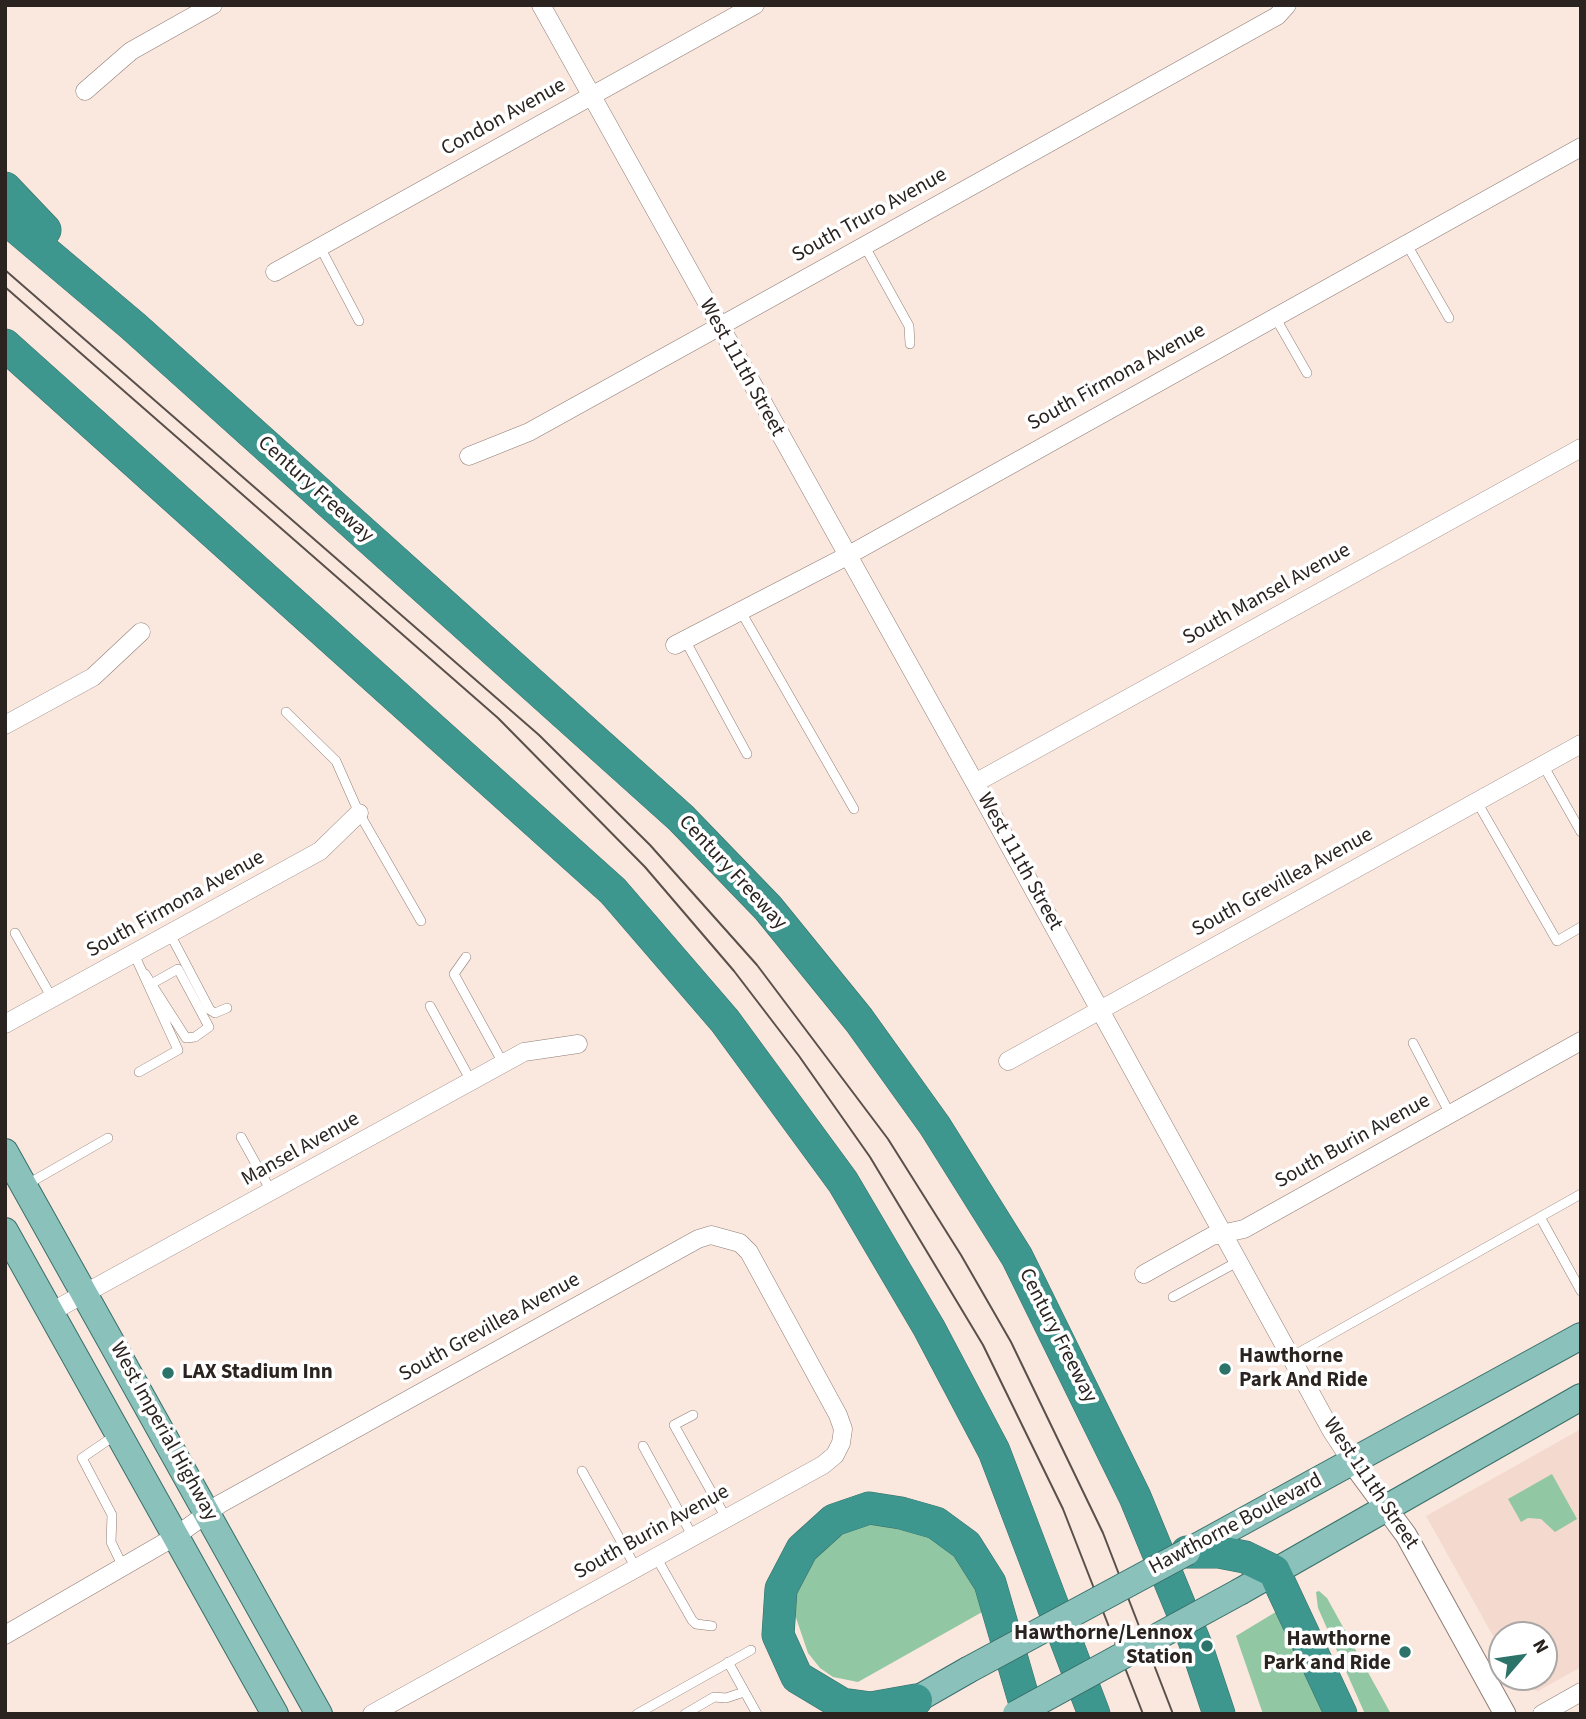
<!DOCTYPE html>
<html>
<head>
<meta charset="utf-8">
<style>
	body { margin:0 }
	#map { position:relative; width:1586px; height:1719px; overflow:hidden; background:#fae7de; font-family:"Source Sans 3",sans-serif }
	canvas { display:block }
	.frame { position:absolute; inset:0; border:7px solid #2a2320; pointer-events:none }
	.north { position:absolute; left:1488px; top:1621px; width:70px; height:70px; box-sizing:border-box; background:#fff; border:2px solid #aaa7a6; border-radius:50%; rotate:61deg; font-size:19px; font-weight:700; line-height:28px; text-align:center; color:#2a2320 }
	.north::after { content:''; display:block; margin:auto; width:24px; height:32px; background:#2c736a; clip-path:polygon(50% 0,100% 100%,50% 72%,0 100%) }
</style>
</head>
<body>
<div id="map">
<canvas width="1586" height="1719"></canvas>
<div class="frame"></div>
<div class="north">N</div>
</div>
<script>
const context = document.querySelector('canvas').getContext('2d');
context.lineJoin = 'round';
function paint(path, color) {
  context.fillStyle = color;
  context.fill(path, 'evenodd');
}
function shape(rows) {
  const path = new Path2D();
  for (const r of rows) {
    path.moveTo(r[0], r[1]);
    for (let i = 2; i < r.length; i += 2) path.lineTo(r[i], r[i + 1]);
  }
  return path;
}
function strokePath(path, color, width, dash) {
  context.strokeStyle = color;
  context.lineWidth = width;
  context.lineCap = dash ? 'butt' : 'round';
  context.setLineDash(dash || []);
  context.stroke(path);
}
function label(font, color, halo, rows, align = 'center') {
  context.font = font + ' "Source Sans 3",sans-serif';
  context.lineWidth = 7;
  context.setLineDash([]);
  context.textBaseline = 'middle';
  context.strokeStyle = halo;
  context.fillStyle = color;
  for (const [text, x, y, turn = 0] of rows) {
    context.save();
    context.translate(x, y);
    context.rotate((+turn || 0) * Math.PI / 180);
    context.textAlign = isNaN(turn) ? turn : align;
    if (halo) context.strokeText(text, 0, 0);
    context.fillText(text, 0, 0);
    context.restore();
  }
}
paint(shape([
	[1581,1429,1581,1667,1538,1691,1521,1687,1516,1677,1544,1677,1544,1635,1502,1635,1502,1652,1426,1516]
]), '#f4dace');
paint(shape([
	[1552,1474,1577,1519,1555,1532,1541,1519,1528,1518,1521,1522,1508,1499],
	[867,1521,941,1537,972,1574,984,1611,858,1682,833,1677,820,1668,808,1653,792,1606,795,1590,824,1541],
	[1319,1591,1327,1598,1391,1714,1365,1714,1318,1608,1316,1592],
	[1279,1610,1326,1714,1263,1714,1236,1636]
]), '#92c7a3');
const service = shape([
	[1406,243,1449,318],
	[864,245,909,326,910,344],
	[320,247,359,321],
	[1275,317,1307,373],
	[740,610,854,809],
	[685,640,747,754],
	[286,712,336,761,359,813,421,921],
	[1543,765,1581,832],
	[1477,802,1557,941,1581,927],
	[15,933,52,998],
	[170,934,210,1010,215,1013,227,1008],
	[134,954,178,1050,139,1072],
	[466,957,454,974,503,1063],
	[145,974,186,1038,195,1037,209,1027,178,969,153,983],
	[430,1006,471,1081],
	[1413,1043,1450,1114],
	[241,1137,271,1191],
	[26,1185,108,1138],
	[1540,1217,1581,1291],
	[1173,1297,1239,1261],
	[1291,1357,1581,1194],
	[693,1415,674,1425,726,1518],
	[117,1434,82,1458,112,1515,111,1542,123,1567],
	[643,1446,693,1537],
	[582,1471,636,1568],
	[656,1557,692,1620,696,1624,712,1626],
	[728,1662,757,1714],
	[637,1714,751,1650],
	[685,1714,714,1697,726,1698,744,1692]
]);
const minor = shape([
	[541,5,975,783,1331,1430,1352,1462],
	[85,91,131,51,213,5],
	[275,272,755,5],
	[469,456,529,432,706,334,1277,16,1287,5],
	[675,645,847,556,1581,147],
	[5,725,93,677,141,632],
	[975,783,1581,448],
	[5,1024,320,851,359,813],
	[1008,1061,1581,744],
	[1144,1274,1212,1236,1244,1229,1581,1041],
	[51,1312,524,1052,578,1044],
	[5,1635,176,1536,220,1504,698,1239,711,1235,740,1243,749,1252,838,1415,843,1429,841,1443,835,1455,823,1465,372,1714],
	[1542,1714,1581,1692]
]);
const tertiary = shape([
	[1352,1462,1406,1535,1505,1714]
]);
const primary = shape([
	[5,1152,319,1714],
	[5,1231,275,1714],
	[1187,1552,1581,1336],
	[1241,1591,1581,1397],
	[900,1709,968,1670]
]);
const motorway = shape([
	[5,188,45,230],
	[5,218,133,326,681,818,768,908,859,1020,935,1126,1017,1257,1135,1497,1196,1645,1219,1714],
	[5,345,613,891,725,1021,843,1182,929,1328,994,1451,1094,1714],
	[1187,1552,1219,1552,1245,1557,1274,1571,1341,1714],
	[916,1700,871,1708,842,1704,797,1677,778,1635,781,1589,802,1549,834,1520,869,1508,901,1513,936,1523,966,1545,990,1583,1028,1714]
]);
strokePath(service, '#8e7d75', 10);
strokePath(minor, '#8e7d75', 19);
strokePath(tertiary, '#8e7d75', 23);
strokePath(primary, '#376e68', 28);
strokePath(motorway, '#376e68', 33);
strokePath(service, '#fff', 9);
strokePath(minor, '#fff', 18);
strokePath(tertiary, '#fff', 21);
strokePath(primary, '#8bc1bb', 26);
strokePath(motorway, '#3e978e', 32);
strokePath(shape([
	[5,270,539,735,650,845,757,965,888,1139,961,1255,1011,1342,1103,1533,1173,1714],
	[5,287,498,718,645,867,734,971,799,1056,870,1157,983,1345,1063,1509,1143,1714]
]), '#59504b', 2);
const primaryBridge = shape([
	[968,1670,1187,1552],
	[1016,1714,1241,1591]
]);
strokePath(primaryBridge, '#376e68', 28, []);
strokePath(primaryBridge, '#8bc1bb', 26);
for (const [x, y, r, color] of [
	[1225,1369,7,"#2c736a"],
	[168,1373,7,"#2c736a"],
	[1207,1646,7,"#2c736a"],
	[1405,1652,7,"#2c736a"]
]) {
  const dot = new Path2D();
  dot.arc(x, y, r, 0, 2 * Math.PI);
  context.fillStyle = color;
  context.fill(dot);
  strokePath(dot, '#fff', 2.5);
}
label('21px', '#2a2320', '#fff', [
	["Condon Avenue",504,118,-29],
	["South Truro Avenue",870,216,-29],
	["West 111th Street",741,368,61],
	["South Firmona Avenue",1117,378,-29],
	["Century Freeway",315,490,42],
	["South Mansel Avenue",1267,595,-29],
	["West 111th Street",1019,862,61],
	["Century Freeway",732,873,47],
	["South Grevillea Avenue",1283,883,-29],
	["South Firmona Avenue",176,905,-29],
	["South Burin Avenue",1353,1142,-29],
	["Mansel Avenue",301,1150,-29],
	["South Grevillea Avenue",490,1328,-29],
	["Century Freeway",1057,1336,63],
	["West Imperial Highway",163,1432,61],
	["West 111th Street",1370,1484,56],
	["Hawthorne Boulevard",1236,1525,-28],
	["South Burin Avenue",652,1533,-29]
]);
label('bold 21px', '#2a2320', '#fff', [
	["Hawthorne",1239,1357],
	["Park And Ride",1239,1381],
	["LAX Stadium Inn",182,1373],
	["Hawthorne/Lennox",1193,1634,"right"],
	["Station",1193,1658,"right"],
	["Hawthorne",1391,1640,"right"],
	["Park and Ride",1391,1664,"right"]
], 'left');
</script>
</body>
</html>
